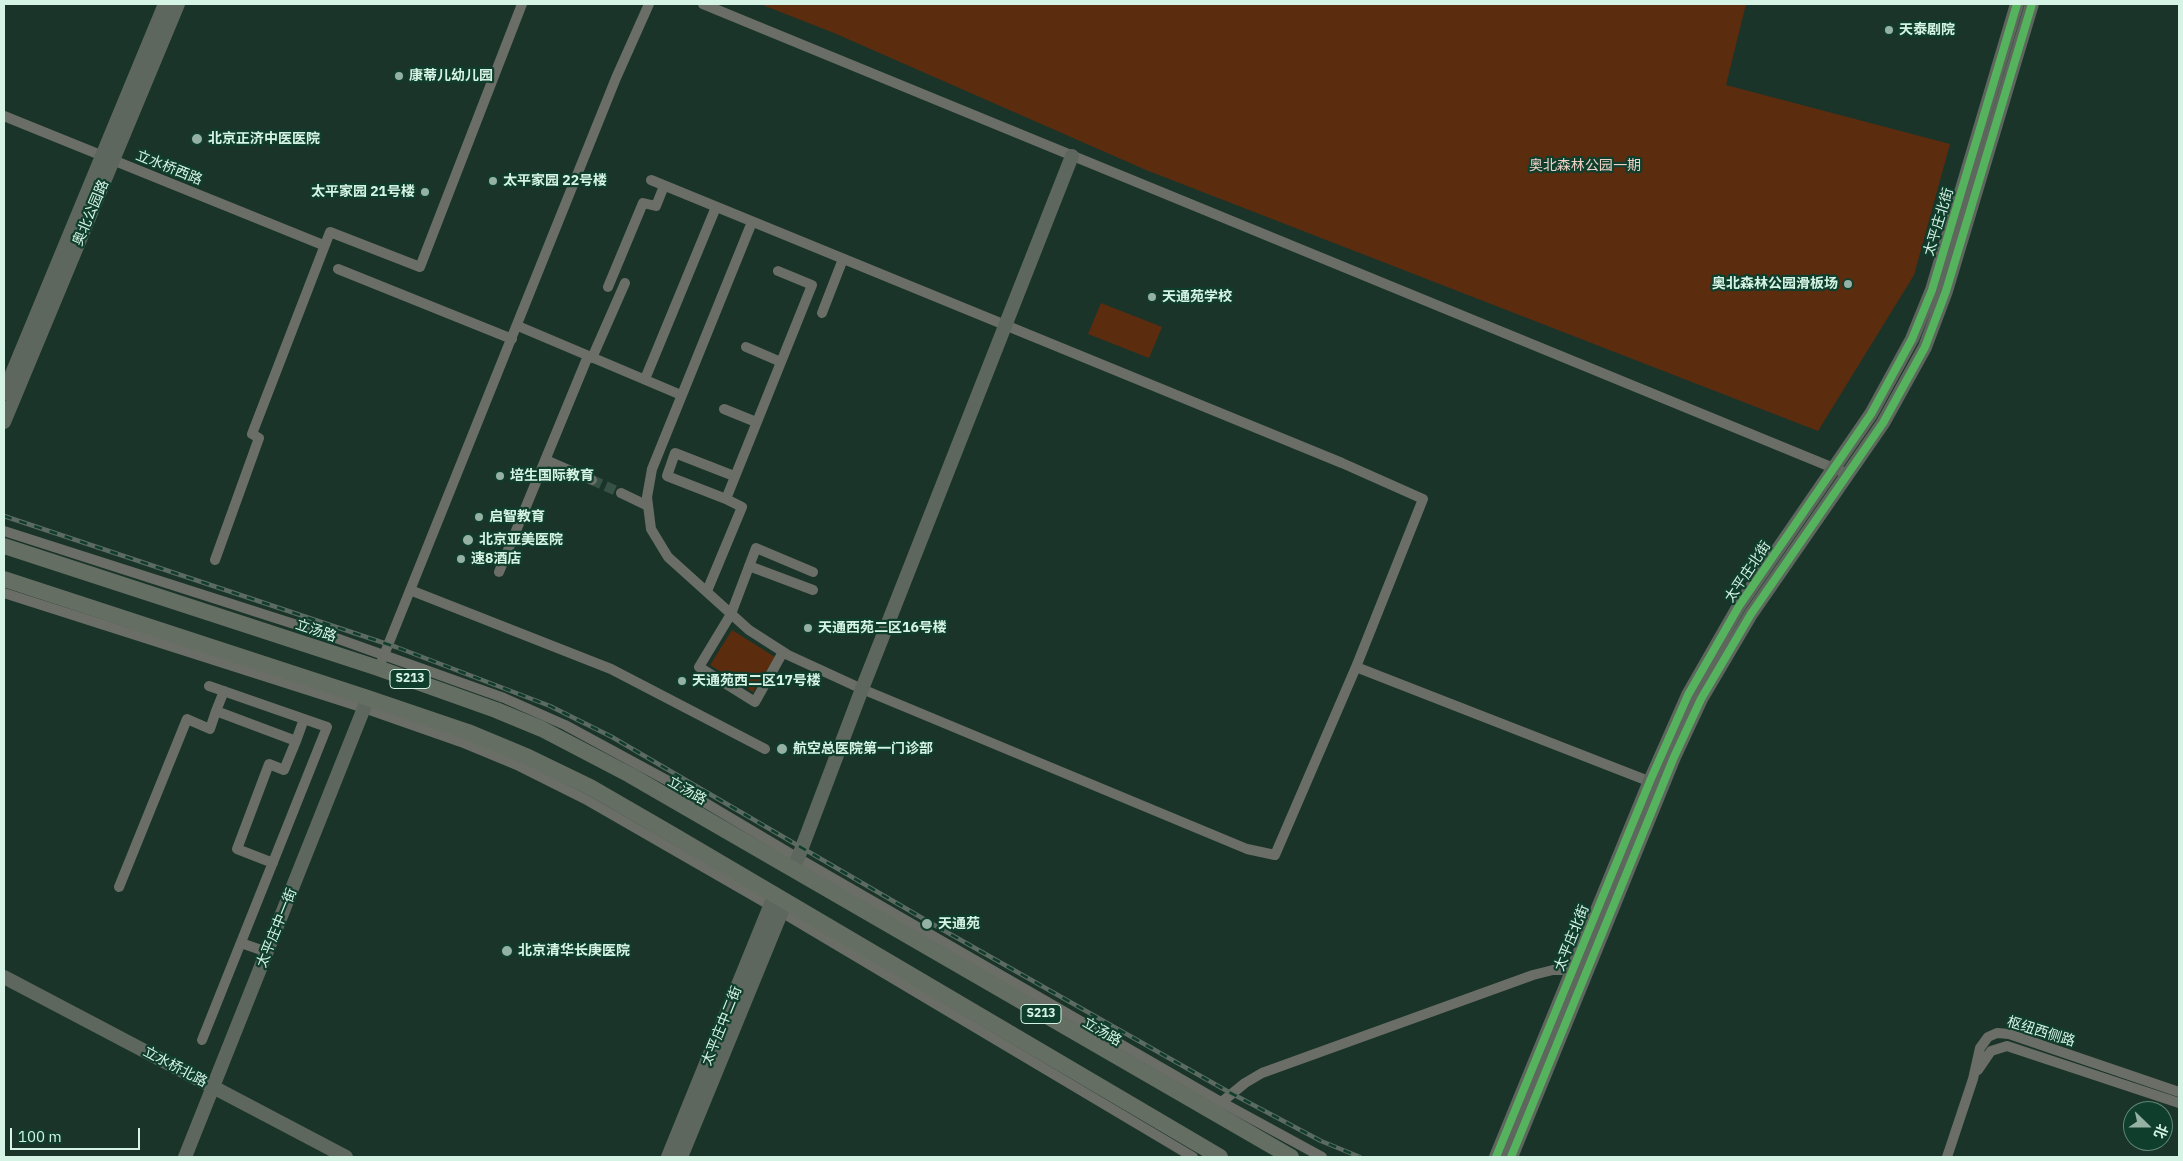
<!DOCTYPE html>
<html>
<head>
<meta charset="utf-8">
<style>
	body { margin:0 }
	#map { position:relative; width:2183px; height:1161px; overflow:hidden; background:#1a342a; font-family:"IBM Plex Sans","Noto Sans SC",sans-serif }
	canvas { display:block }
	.frame { position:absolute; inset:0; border:5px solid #d6f4e5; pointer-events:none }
	.north { position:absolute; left:2123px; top:1101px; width:50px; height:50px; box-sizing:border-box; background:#103e2d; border:1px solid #5f8777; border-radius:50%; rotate:112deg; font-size:14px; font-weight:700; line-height:20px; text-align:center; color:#d6f4e5 }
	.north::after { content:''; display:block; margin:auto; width:18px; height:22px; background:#94b1a4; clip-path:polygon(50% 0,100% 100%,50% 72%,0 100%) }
	.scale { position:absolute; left:10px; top:1128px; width:130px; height:22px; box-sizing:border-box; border:2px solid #d6f4e5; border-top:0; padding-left:6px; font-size:15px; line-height:18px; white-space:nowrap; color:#d6f4e5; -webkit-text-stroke:4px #103e2d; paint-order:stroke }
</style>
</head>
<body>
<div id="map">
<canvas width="2183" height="1161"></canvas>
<div class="frame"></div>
<div class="north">北</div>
<div class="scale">100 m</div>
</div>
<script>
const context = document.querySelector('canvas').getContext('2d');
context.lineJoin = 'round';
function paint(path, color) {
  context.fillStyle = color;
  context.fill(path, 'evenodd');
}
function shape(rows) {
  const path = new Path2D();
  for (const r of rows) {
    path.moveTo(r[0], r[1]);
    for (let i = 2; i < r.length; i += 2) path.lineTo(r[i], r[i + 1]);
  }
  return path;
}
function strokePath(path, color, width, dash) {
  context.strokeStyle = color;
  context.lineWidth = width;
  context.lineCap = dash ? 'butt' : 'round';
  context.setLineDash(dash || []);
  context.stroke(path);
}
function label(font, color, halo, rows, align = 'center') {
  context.font = font + ' "IBM Plex Sans","Noto Sans SC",sans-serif';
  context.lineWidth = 4.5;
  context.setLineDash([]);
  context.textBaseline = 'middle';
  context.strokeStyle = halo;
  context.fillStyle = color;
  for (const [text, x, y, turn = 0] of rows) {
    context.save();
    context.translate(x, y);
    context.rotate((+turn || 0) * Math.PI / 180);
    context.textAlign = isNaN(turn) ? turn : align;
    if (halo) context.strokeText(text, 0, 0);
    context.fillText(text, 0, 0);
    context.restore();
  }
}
paint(shape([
	[760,4,1746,4,1726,85,1950,144,1914,275,1818,431,1146,170,834,33],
	[1101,303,1162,327,1149,358,1088,334],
	[732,630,775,657,753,692,710,665]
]), '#5c2c0f');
strokePath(shape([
	[592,480,621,493]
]), '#365146', 10, [10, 5]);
strokePath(shape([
	[703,4,1848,474],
	[4,116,323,245],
	[651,180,1342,463,1423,499,1356,667,1275,855,1247,849,862,689,788,655,749,630,668,557,651,529,647,497,652,469,752,222],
	[338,269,512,339],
	[608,287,643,203,656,206,664,186],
	[822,313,843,259],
	[518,326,681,395],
	[746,347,781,362],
	[592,358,625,283],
	[645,379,716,207],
	[724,409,756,422],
	[546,460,592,480],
	[621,493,648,506],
	[726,499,667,476,675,453,734,476],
	[4,531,319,632,504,698,565,725,672,783,798,858,1221,1102,1322,1157],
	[215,560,259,438,252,434,330,232,420,267,522,4],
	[749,566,813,590],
	[499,572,588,356],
	[410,590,611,669,765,749],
	[707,591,742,507,726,499,812,285,778,271],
	[4,593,364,708,461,742,519,766,585,799,771,906,1193,1157],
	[783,652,755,702,699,667,731,614,756,548,813,572],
	[382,660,616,78,649,4],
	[1356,667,1656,784],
	[224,691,216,711,296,741,284,770,269,764,237,849,273,863],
	[296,741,304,719],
	[119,887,187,719,210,729,216,711],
	[241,943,267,952],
	[202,1040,327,727,209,686],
	[1978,1070,1991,1051,2007,1046,2179,1103],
	[1218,1105,1245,1083,1262,1073,1533,975,1553,970,1571,970,1577,972],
	[1947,1157,1973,1079,1980,1048,1988,1037,1997,1033,2009,1034,2179,1092]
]), '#6a6e66', 10);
strokePath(shape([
	[4,393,165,4],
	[4,422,178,4],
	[792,869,798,858,862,689,1072,156],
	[4,977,346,1157],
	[185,1157,368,698],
	[668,1157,775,894],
	[681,1157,786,901],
	[1496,1157,1650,781,1688,695,1739,606,1871,414,1912,339,1932,290,2017,4],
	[1511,1157,1674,757,1701,699,1751,614,1883,423,1925,347,1946,291,2032,4]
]), '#5d675d', 14);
strokePath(shape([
	[4,546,378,668,496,710,542,729,630,775,1291,1157],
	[4,579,368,698,468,732,528,757,590,787,673,835,1220,1157]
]), '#656e63', 16);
const rail = shape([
	[4,516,396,647,550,706,612,737,929,922,1227,1091,1321,1141,1360,1157]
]);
strokePath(rail, '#5c6b62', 4.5);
strokePath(rail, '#103e2d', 2.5, [8]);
strokePath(shape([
	[1496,1157,1650,781,1688,695,1739,606,1871,414,1912,339,1932,290,2017,4],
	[1511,1157,1674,757,1701,699,1751,614,1883,423,1925,347,1946,291,2032,4]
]), '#56b35d', 8);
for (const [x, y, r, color] of [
	[1889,30,5,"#94b1a4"],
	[399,76,5,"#94b1a4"],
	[197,139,6,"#94b1a4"],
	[493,181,5,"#94b1a4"],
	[425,192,5,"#94b1a4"],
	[1848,284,5,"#94b1a4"],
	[1152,297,5,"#94b1a4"],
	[500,476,5,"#94b1a4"],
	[479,517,5,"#94b1a4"],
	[468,540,6,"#94b1a4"],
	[461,559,5,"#94b1a4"],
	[808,628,5,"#94b1a4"],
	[682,681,5,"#94b1a4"],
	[782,749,6,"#94b1a4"],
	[927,924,6,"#94b1a4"],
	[507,951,6,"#94b1a4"]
]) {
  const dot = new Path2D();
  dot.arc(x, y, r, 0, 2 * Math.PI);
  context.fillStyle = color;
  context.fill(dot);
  strokePath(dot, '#103e2d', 2);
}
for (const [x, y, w] of [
	[410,679,40],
	[1041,1014,40]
]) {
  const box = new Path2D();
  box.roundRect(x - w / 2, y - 9.5, w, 19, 4);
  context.fillStyle = '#103e2d';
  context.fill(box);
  strokePath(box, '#d6f4e5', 1);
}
label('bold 12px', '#d6f4e5', null, [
	["S213",410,679],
	["S213",1041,1014]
]);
label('bold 14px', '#d6f4e5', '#103e2d', [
	["天泰剧院",1899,30],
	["康蒂儿幼儿园",409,76],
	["北京正济中医医院",208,139],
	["太平家园 22号楼",503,181],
	["太平家园 21号楼",415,192,"right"],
	["奥北森林公园滑板场",1838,284,"right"],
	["天通苑学校",1162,297],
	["培生国际教育",510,476],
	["启智教育",489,517],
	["北京亚美医院",479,540],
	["速8酒店",471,559],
	["天通西苑二区16号楼",818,628],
	["天通苑西二区17号楼",692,681],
	["航空总医院第一门诊部",793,749],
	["天通苑",938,924],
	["北京清华长庚医院",518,951]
], 'left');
label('14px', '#edd2c6', '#103e2d', [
	["奥北森林公园一期",1585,166]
]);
label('14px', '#d6f4e5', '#103e2d', [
	["立水桥西路",169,168,22],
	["奥北公园路",91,213,-67],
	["太平庄北街",1939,222,-73],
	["太平庄北街",1748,572,-56],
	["立汤路",316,631,19],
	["立汤路",687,791,30],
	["太平庄中一街",277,928,-68],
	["太平庄北街",1572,938,-68],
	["太平庄中二街",722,1026,-68],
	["立汤路",1102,1032,30],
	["枢纽西侧路",2041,1032,17],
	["立水桥北路",175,1067,28]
]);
</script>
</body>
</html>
